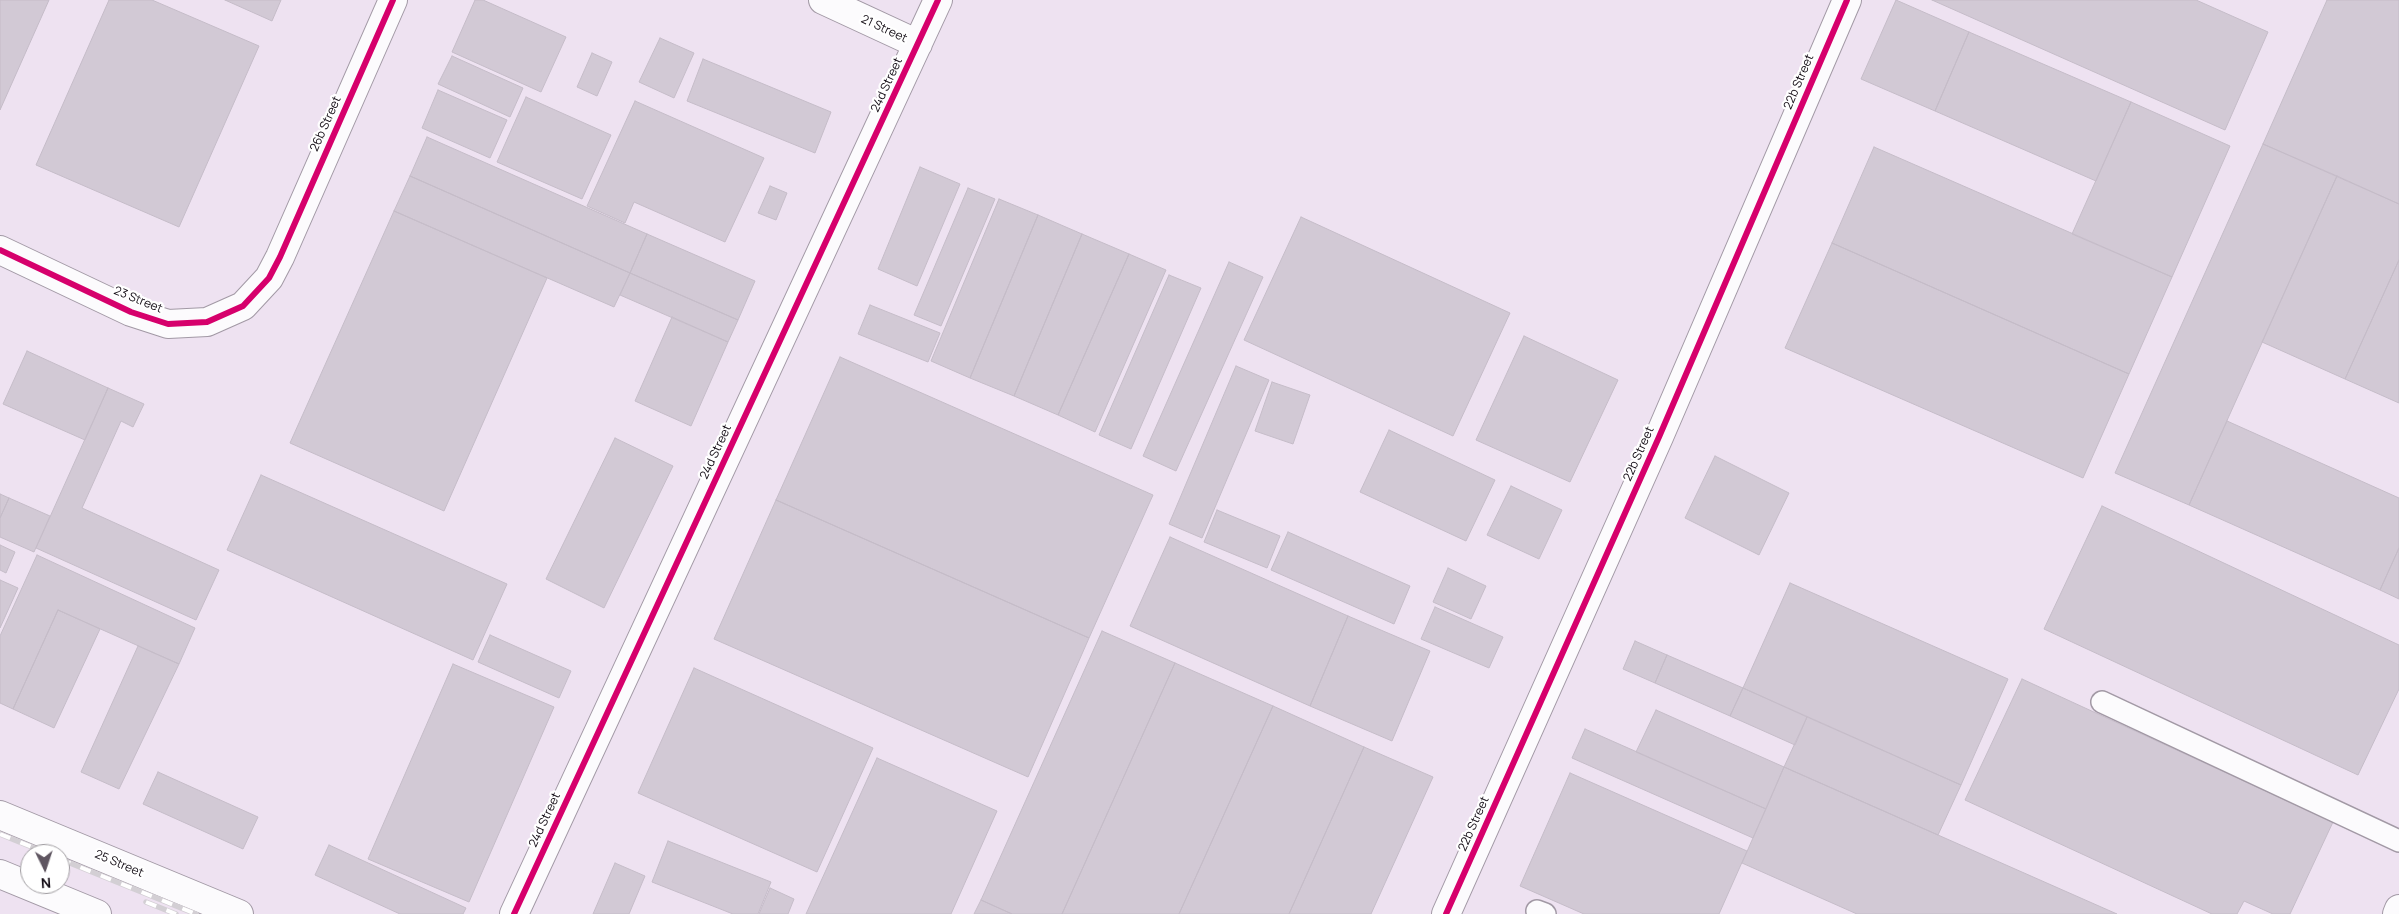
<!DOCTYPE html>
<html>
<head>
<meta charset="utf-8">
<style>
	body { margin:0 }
	#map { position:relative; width:2399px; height:914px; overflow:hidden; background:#eee2f1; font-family:Manrope,sans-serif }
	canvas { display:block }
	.north { position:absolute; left:20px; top:844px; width:50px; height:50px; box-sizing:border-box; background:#fff; border:1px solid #a09da1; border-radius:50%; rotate:176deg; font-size:14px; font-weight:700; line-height:20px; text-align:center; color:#120b14 }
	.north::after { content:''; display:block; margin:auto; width:18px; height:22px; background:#5f5661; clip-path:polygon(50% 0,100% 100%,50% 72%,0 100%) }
</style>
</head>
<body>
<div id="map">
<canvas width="2399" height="914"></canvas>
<div class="north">N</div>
</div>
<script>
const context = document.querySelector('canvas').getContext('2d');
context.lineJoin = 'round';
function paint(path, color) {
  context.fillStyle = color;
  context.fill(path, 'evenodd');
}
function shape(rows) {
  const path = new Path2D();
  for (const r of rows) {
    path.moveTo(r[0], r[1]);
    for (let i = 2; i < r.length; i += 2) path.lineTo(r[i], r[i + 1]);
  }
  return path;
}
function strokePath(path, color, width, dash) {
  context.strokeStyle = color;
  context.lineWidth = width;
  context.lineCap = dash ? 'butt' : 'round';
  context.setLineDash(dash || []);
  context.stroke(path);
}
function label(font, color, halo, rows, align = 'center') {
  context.font = font + ' Manrope,sans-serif';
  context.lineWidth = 4.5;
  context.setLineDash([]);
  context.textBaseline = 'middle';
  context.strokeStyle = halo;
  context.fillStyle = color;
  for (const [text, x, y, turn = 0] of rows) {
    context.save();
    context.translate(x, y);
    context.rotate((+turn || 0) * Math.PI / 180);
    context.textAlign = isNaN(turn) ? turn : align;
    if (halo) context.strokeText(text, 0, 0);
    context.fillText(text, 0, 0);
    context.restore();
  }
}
const building = shape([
	[0,0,49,0,0,110,0,0],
	[109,0,152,0,259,46,179,227,36,165,109,0],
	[225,0,281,0,272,21,225,0],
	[475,0,483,0,566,37,541,92,452,52,475,0],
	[1896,0,1969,32,1935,111,1861,79,1896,0],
	[1932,0,2196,0,2268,32,2225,130,1932,0],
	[2327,0,2399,0,2399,204,2263,144,2327,0],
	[1969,32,2131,102,2096,181,1935,111,1969,32],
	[660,38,694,53,674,98,639,82,660,38],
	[592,53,612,62,597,96,577,87,592,53],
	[452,56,523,88,510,117,438,84,452,56],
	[703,59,831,112,815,153,687,101,703,59],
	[438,90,507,120,490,158,422,128,438,90],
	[526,97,611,135,582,199,497,162,526,97],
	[635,101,764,158,725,242,634,202,625,223,587,206,635,101],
	[2131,102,2230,146,2172,277,2072,234,2131,102],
	[427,137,647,234,630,273,410,176,427,137],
	[2263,144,2337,176,2189,505,2115,473,2263,144],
	[1874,147,2172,277,2129,374,1832,243,1874,147],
	[920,167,960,184,917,286,878,269,920,167],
	[410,176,630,273,614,307,394,211,410,176],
	[2337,176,2399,204,2399,260,2345,379,2262,342,2337,176],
	[770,186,787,193,776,220,758,213,770,186],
	[968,188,995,199,941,326,914,315,968,188],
	[999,199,1038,215,970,378,931,361,999,199],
	[394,211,547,278,444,511,290,443,394,211],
	[1038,215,1082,234,1014,396,970,378,1038,215],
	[1301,217,1510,313,1453,436,1244,340,1301,217],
	[647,234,755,281,738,320,630,273,647,234],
	[1082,234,1129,254,1058,415,1014,396,1082,234],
	[1832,243,2129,374,2083,478,1785,348,1832,243],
	[1129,254,1166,270,1095,432,1058,415,1129,254],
	[2399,260,2399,403,2345,379,2399,260],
	[1229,262,1263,277,1176,471,1143,456,1229,262],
	[630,273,738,320,728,342,620,295,630,273],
	[1169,275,1201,288,1131,449,1099,435,1169,275],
	[870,305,940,333,928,362,858,334,870,305],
	[672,317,728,342,691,426,635,401,672,317],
	[1524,336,1618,380,1570,482,1476,440,1524,336],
	[27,351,108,388,85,440,3,404,27,351],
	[840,357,1153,495,1089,638,776,500,840,357],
	[1236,366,1269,380,1202,538,1169,524,1236,366],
	[1272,382,1310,395,1293,444,1255,431,1272,382],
	[108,388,144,404,133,427,121,421,82,508,219,570,196,620,36,548,108,388],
	[2227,421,2399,498,2399,548,2380,590,2189,505,2227,421],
	[1389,430,1495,480,1466,541,1360,492,1389,430],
	[615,438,673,466,604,608,546,579,615,438],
	[1715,456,1789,493,1759,555,1685,518,1715,456],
	[261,475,507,584,473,660,227,550,261,475],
	[1511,486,1562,510,1539,559,1487,535,1511,486],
	[0,494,9,498,0,518,0,494],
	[9,498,50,516,34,552,0,537,0,518,9,498],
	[776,500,1089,638,1028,777,714,639,776,500],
	[2102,506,2399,645,2399,689,2358,775,2044,629,2102,506],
	[1217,510,1280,536,1267,568,1204,542,1217,510],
	[1288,532,1410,586,1394,624,1271,570,1288,532],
	[1170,537,1348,616,1310,706,1130,626,1170,537],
	[0,545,15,552,6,573,0,570,0,545],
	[2399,548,2399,599,2380,590,2399,548],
	[37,555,195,628,179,664,58,610,13,709,0,703,0,636,37,555],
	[1448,568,1486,586,1471,619,1433,602,1448,568],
	[0,580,18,588,0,628,0,580],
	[1790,583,2008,679,1961,785,1743,688,1790,583],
	[1435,607,1503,637,1489,668,1421,639,1435,607],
	[58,610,100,629,54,728,13,709,58,610],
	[1348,616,1430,651,1392,741,1310,706,1348,616],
	[1102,631,1175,663,1062,914,1012,914,981,900,1102,631],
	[490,635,571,671,559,698,478,662,490,635],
	[1635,641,1667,655,1655,683,1623,669,1635,641],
	[138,646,179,664,119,789,81,772,138,646],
	[1667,655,1743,688,1730,716,1655,683,1667,655],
	[1175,663,1273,706,1179,914,1062,914,1175,663],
	[453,664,554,707,469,902,368,859,453,664],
	[694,668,873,748,817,872,638,793,694,668],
	[2022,679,2333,822,2290,914,2273,914,2244,901,2237,914,2212,914,1965,800,2022,679],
	[1743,688,1807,717,1795,745,1730,716,1743,688],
	[1273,706,1364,747,1289,914,1179,914,1273,706],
	[1656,710,1784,767,1766,809,1636,752,1656,710],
	[1807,717,1961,785,1938,835,1784,767,1807,717],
	[1585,729,1766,809,1753,838,1572,758,1585,729],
	[1364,747,1433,777,1371,914,1289,914,1364,747],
	[877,758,997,811,951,914,806,914,877,758],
	[1784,767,1938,835,2117,914,1857,914,1742,863,1784,767],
	[158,772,258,817,243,849,143,804,158,772],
	[1570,773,1747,851,1719,914,1584,914,1520,886,1570,773],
	[668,841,771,882,758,914,733,914,652,882,668,841],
	[329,845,466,908,463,914,400,914,315,875,329,845],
	[615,863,645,876,629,914,593,914,615,863],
	[770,888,794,899,788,914,759,914,770,888],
	[981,900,1012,914,974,914,981,900]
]);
paint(building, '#d2c9d5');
strokePath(building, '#c5bcc8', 1);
const service = shape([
	[2102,702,2399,841],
	[1537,911,1545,914]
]);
const minor = shape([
	[823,0,918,44],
	[0,250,131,312,168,324,207,322,243,306,269,278,280,257,393,0],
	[0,815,239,914],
	[0,874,97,914],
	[514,914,938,0],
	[1446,914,1659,437,1847,0],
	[2397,914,2399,909]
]);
strokePath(service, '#a299a5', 24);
strokePath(minor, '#a299a5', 30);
strokePath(service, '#fcfbfd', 21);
strokePath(minor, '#fcfbfd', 28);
const rail = shape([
	[0,834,49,854],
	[60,859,196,914],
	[146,902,176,914]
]);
strokePath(rail, '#d3cfd4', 5.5);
strokePath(rail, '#fff', 4, [11]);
strokePath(shape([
	[0,250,131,312,168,324,207,322,243,306,269,278,280,257,393,0],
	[514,914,938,0],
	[1446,914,1659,437,1847,0]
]), '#d6006c', 6);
label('12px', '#120b14', '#fff', [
	["21 Street",884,29,25],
	["22b Street",1799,82,-67],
	["24d Street",887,85,-65],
	["26b Street",326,124,-66],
	["23 Street",138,300,22],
	["24d Street",716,452,-65],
	["22b Street",1639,454,-66],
	["24d Street",545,820,-65],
	["22b Street",1474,824,-66],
	["25 Street",119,864,23]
]);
</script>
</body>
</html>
